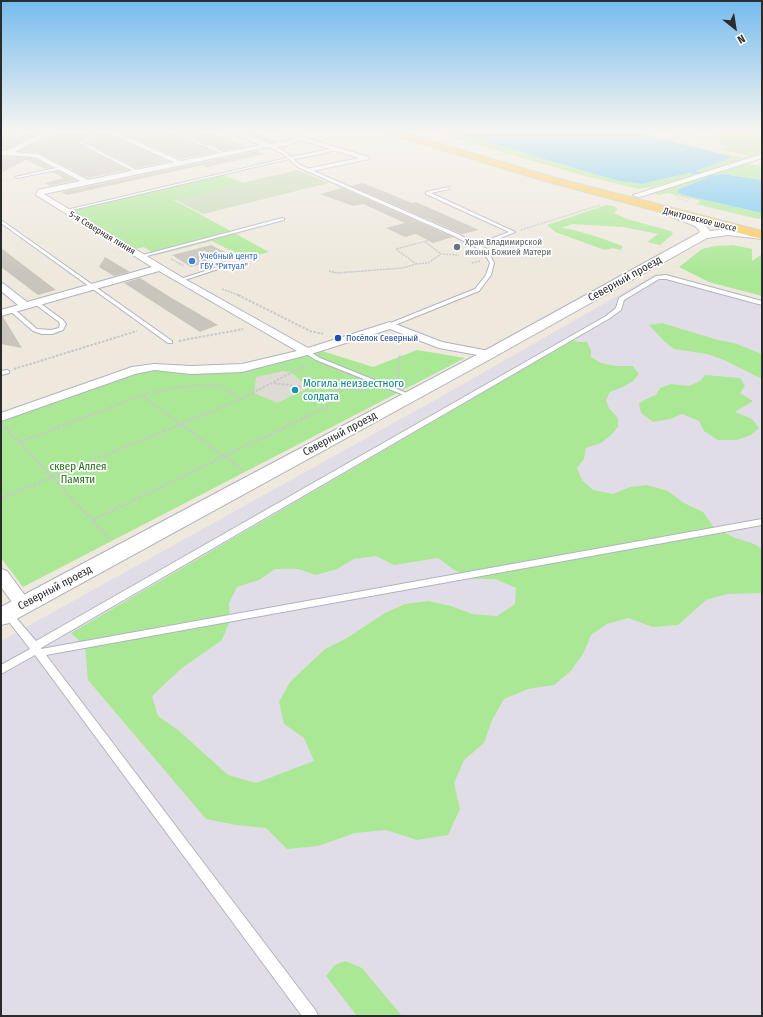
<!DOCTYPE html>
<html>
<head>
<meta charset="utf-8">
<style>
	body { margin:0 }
	#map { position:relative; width:763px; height:1017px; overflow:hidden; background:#eee8dd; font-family:"Fira Sans Condensed",sans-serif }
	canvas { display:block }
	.frame { position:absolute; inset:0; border:2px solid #2b2b2b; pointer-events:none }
	.north { position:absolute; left:715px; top:8px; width:40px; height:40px; -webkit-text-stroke:3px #fff; paint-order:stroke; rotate:150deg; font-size:11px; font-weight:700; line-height:16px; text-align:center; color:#2b2b2b }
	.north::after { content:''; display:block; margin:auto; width:14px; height:18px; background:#2b2b2b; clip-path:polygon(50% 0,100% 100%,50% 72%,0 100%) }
</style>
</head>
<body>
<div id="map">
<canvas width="763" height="1017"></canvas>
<div class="frame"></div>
<div class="north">N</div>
</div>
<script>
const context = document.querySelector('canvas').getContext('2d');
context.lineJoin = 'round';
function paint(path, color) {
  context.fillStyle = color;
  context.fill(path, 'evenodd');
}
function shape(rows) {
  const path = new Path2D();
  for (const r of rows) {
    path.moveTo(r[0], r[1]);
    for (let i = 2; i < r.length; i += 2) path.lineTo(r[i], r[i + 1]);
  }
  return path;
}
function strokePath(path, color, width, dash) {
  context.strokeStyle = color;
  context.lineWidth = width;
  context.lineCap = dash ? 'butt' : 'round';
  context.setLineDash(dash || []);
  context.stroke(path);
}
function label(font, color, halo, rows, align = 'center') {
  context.font = font + ' "Fira Sans Condensed",sans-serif';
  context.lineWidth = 3.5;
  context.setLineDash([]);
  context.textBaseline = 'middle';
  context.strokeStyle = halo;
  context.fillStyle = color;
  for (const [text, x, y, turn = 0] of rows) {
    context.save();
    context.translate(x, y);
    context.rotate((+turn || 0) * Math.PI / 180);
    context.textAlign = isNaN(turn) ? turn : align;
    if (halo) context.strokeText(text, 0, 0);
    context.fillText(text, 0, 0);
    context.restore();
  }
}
paint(shape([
	[654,275,667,275,762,301,762,1016,1,1016,1,641,444,395]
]), '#e1dde6');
paint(shape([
	[1,130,46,130,27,139,1,138]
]), '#f0e7cb');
paint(shape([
	[233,130,248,130,289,146,285,149],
	[427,130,447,130,578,169,633,183,642,184,693,172,729,159,730,156,726,154,748,158,653,187,638,189,581,175],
	[703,130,762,130,762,152,750,156,719,149,729,148,717,144,721,139,720,135],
	[747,164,762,166,762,180,723,174,711,176,679,189,677,192,683,195,762,213,762,218,758,219,696,204,701,201,669,193,658,195,655,193,657,190,731,167],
	[224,175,243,183,174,200,269,252,245,258,212,241,156,255,144,247,136,249,72,210],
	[606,205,614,206,618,209,614,213,627,219,671,231,673,234,660,245,647,242,658,234,623,227,573,224,561,228,570,229,595,236,620,245,623,247,620,250,613,248,605,250,555,232,547,225],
	[733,245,752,249,752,261,762,254,762,296,709,282,679,267,702,249,715,246],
	[662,323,718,340,734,343,762,354,762,379,724,360,707,354,674,349,665,342,649,325],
	[573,340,579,342,587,342,591,350,591,357,601,363,616,366,633,366,639,374,633,381,623,387,610,392,606,400,609,408,618,418,618,427,611,435,601,443,586,448,584,459,577,468,582,480,593,490,613,494,630,487,647,485,668,491,684,503,703,512,713,526,733,537,754,544,762,549,762,593,727,594,706,600,678,625,653,627,628,618,607,624,591,635,584,652,571,671,554,685,528,689,504,699,492,720,484,743,464,760,454,783,460,809,448,835,417,840,386,830,355,833,318,846,287,849,266,828,236,825,206,819,88,680,85,646,71,633],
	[376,556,394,565,438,558,453,569,471,579,495,579,516,588,515,604,497,616,472,614,451,606,428,601,405,604,385,613,347,638,325,649,290,682,279,702,284,724,304,738,314,761,256,783,228,775,178,730,158,716,152,696,182,668,222,640,230,620,229,603,237,587,259,580,275,569,298,569,316,575,337,569,354,559],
	[417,350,465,358,23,587,1,558,1,420,130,374,155,370,244,371,322,351,373,367],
	[705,375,740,378,745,386,740,393,753,401,735,412,752,419,759,428,751,435,737,440,718,440,704,431,699,421,682,414,670,419,653,422,641,413,639,404,644,400,656,395,660,388,671,384,689,386,700,381],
	[345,961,362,968,402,1016,357,1016,326,976,335,965]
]), '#abe896');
paint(shape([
	[297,170,329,183,203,214,174,199]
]), '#c2d9b3');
paint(shape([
	[283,371,292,373,309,388,277,403,254,393,256,377]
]), '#dedad4');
paint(shape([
	[447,130,628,130,730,156,729,159,693,172,642,184,620,181,578,169],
	[723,174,762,180,762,213,683,195,677,192,679,189,711,176]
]), '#69c5f6');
paint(shape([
	[690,170,711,174,715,176,711,178,693,174,689,172,690,170]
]), '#69c5f6');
paint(shape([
	[118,130,163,130,216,152,181,159,116,131],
	[173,130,202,130,246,146,225,151],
	[62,133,90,134,78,144,128,170,88,178,39,153,20,151,41,140,43,142],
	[33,134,34,135,6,150,1,150,1,138,23,138],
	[99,135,110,135,169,161,137,168,87,143],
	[257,151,266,154,207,167,203,165,67,195,61,192],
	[1,156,35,158,52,168,45,169,26,160,1,173],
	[58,171,76,180,50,186,44,183,64,178,52,172],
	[363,183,412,203,416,202,479,230,462,234,351,186],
	[342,188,453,237,433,243,416,234,405,237,386,228,405,223,363,204,353,206,320,194],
	[211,245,231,255,218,259,212,258,210,261,191,267,172,255],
	[1,248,35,274,56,290,38,295,1,267],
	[105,257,130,272,114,276,99,267],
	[140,278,170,297,218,325,200,332,124,283],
	[1,317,3,317,22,348,1,344]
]), '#c9c5bc');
const service = shape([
	[35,130,40,130,23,136,1,137,1,135,23,134,35,130],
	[100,130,104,130,84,143,139,171,139,173,137,173,79,143,100,130],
	[164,130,168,130,229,154,226,155,164,130],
	[268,144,284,151,291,157,336,148,336,150,316,155,293,159,300,165,458,234,477,244,509,232,426,194,426,192,449,187,449,189,431,193,515,232,481,246,487,249,494,263,491,275,479,291,390,327,388,326,388,324,475,289,486,275,490,263,483,251,454,236,298,167,289,159,64,212,62,211,287,158,282,153,267,146,268,144],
	[61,167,62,169,17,178,15,177,61,167],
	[282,218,284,218,284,220,143,257,139,256,282,218],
	[1,220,172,341,172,343,168,343,1,223,1,220],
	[212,259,216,259,227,266,182,281,177,280,221,266,212,261,212,259],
	[666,275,762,301,762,305,666,279,659,279,624,300,621,310,610,318,41,648,41,649,762,519,762,525,46,655,316,1011,318,1016,302,1016,35,655,1,674,1,665,30,649,3,614,5,612,8,611,11,612,36,641,606,316,616,308,619,298,656,276,666,275],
	[37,301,63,320,66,324,63,330,52,334,42,334,33,331,9,310,14,309,37,329,51,330,59,328,60,324,59,322,35,304,34,303,37,301],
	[307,350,320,358,414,396,411,398,409,397,316,360,305,353,304,352,307,350],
	[7,370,9,371,9,373,1,375,1,371,7,370]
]);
const minor = shape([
	[48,130,56,130,15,152,38,154,88,180,174,162,110,134,83,132,80,130,113,131,181,161,260,145,224,130,233,130,271,144,288,141,296,138,281,130,289,130,303,137,369,157,369,159,308,172,306,171,306,169,359,158,301,140,289,145,271,148,268,147,44,194,183,278,308,348,390,322,442,342,489,351,493,352,495,354,493,356,489,357,439,348,390,329,311,354,242,372,191,374,154,370,135,374,1,421,1,413,132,367,154,364,191,366,242,364,297,351,159,271,1,316,1,310,18,305,1,291,1,283,4,284,27,302,152,267,36,195,38,190,80,181,35,157,1,155,1,151,6,151,48,130],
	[762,154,762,158,640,197,637,197,633,195,762,154],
	[1,569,7,571,29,601,32,605,29,609,23,611,17,609,1,587,1,569]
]);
const tertiary = shape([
	[671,210,703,222,710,231,728,229,762,233,762,239,728,235,707,238,494,357,9,623,1,625,1,607,484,351,699,233,700,231,695,226,667,215,666,213,671,210]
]);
const trunk = shape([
	[381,130,395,130,556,178,762,231,762,239,548,182,382,132,381,130]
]);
strokePath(service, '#b1b2c0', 2);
strokePath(minor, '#b1b2c0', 2);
strokePath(tertiary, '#b1b2c0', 2);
strokePath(trunk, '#c8c8c8', 2);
strokePath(shape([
	[629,130,732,154],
	[658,130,674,135,695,136,758,146],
	[678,130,692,135],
	[703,130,753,143],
	[698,137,715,149],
	[741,174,762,177],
	[1,181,9,179],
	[674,195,691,199,685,202],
	[676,198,687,201]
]), '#c8c8c8', 1, [1.5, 1]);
strokePath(shape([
	[521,230,600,205],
	[424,241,441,254],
	[171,259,184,266],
	[472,263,480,261],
	[416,264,428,263,441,254,459,255],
	[329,271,337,273,403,268,416,264,396,249,438,238],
	[222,289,241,296]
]), '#c8c8c8', 1.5, [2, 1]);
strokePath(shape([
	[238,295,310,331,323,334],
	[179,341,243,329],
	[14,369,137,331],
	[398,382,400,354],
	[274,383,309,388,368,390],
	[143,396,170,416],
	[88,416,142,395,172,388,196,385,220,386,241,399],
	[201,416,241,399,308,364],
	[308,416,328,406,339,388]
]), '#c8c8c8', 2, [2.5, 1.5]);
strokePath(shape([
	[168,415,243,470],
	[5,427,111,540],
	[20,442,91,415],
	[1,498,203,415],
	[93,520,310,415]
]), '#c8c8c8', 2.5, [3, 2]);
paint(service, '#fff');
paint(minor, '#fff');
paint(tertiary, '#fff');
paint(trunk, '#fcc856');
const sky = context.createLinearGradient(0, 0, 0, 273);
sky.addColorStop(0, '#75bbee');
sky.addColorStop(0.48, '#f7f5f0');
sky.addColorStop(1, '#f7f5f000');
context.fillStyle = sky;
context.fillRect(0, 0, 763, 273);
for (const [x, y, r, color] of [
	[457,247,4,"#6b7280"],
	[192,261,4,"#3f7fe0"],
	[338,338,4,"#1a4fb4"],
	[295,390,4,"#0f9aa8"]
]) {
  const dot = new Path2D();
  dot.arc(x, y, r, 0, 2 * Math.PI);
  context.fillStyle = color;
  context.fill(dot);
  strokePath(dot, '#fff', 1.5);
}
label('9px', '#2b2b2b', '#fff', [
	["Дмитровское шоссе",700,220,14],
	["5-я Северная линия",102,233,31]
]);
label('9px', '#5b616d', '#fff', [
	["Храм Владимирской",465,242],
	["иконы Божией Матери",465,252]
], 'left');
label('9px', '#366cbe', '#fff', [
	["Учебный центр",200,256],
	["ГБУ \"Ритуал\"",200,266]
], 'left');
label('9px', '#164399', '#fff', [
	["Посёлок Северный",346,338]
], 'left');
label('11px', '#2b2b2b', '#fff', [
	["Северный проезд",625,279,-29],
	["Северный проезд",340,434,-28],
	["Северный проезд",55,588,-28]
]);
label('11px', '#0d838f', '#fff', [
	["Могила неизвестного",303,384],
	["солдата",303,397]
], 'left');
label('11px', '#206e16', '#fff', [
	["сквер Аллея",78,467],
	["Памяти",78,480]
]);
</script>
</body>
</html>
